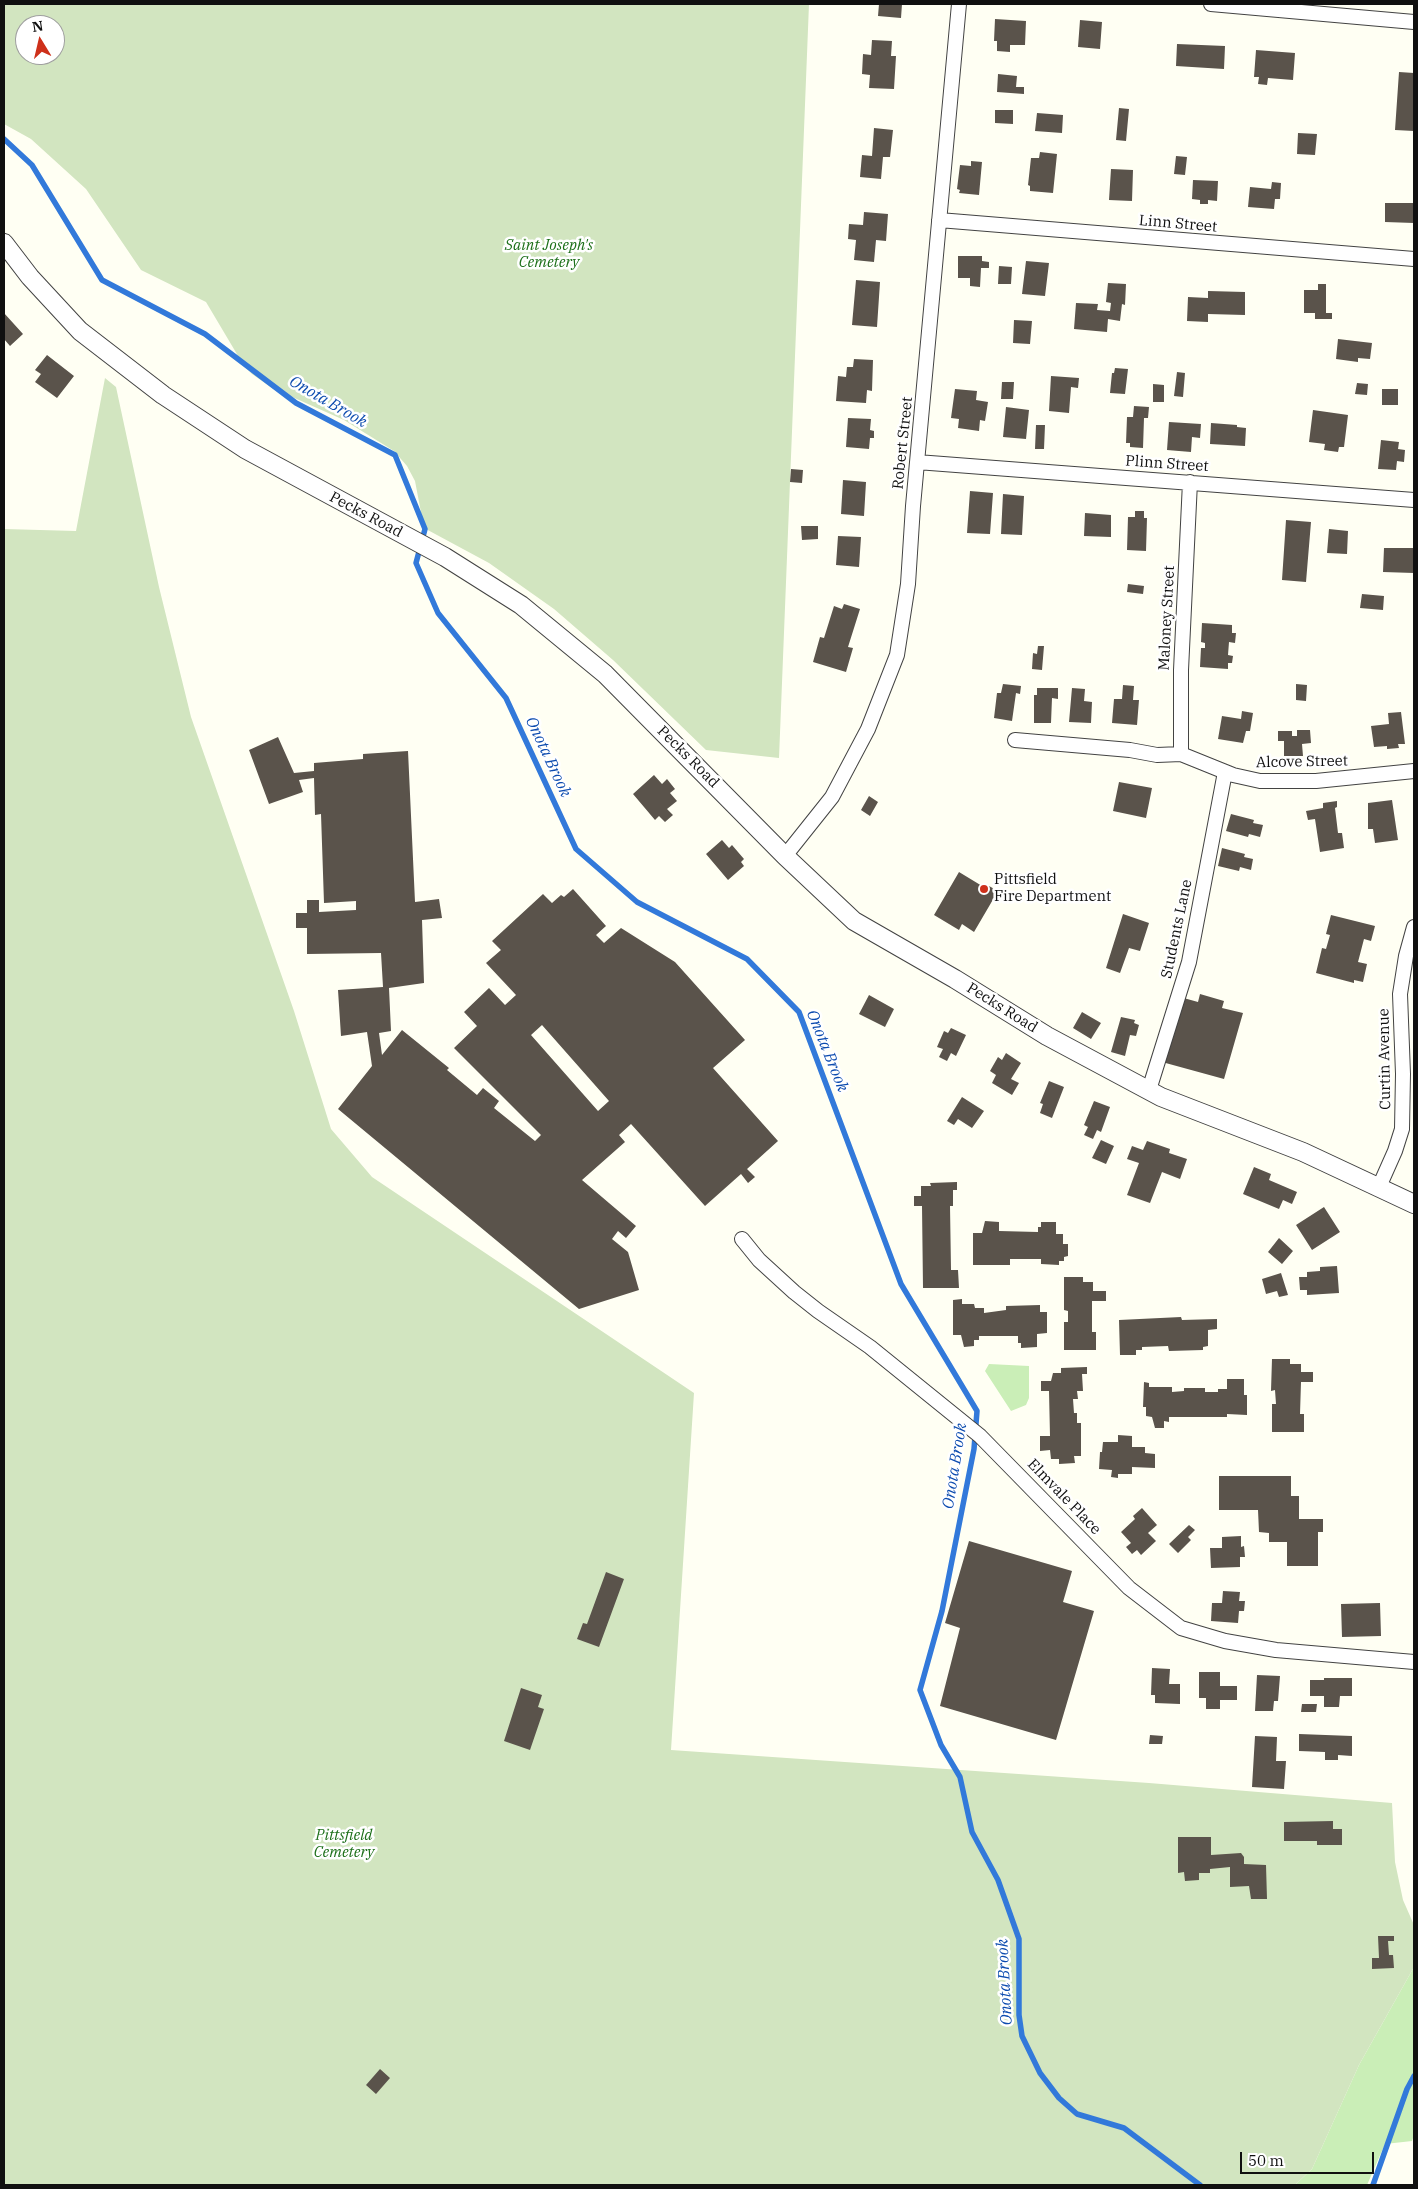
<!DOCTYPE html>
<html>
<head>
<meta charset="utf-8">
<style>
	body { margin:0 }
	#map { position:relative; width:1418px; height:2189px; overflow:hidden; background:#fffff3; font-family:"IBM Plex Serif",serif }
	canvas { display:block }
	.frame { position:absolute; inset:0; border:5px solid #101010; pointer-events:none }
	.north { position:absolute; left:15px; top:15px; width:50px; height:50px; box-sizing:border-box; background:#fff; border:1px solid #9f9f9f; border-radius:50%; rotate:351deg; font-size:14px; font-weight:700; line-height:20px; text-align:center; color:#101010 }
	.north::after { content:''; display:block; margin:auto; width:18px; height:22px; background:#ce301a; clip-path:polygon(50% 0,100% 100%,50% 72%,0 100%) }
	.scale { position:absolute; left:1240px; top:2152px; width:134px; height:22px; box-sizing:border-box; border:2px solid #101010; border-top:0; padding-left:6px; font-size:15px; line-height:18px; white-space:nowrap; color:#101010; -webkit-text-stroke:4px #fff; paint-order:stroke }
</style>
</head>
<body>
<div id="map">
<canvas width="1418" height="2189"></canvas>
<div class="frame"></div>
<div class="north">N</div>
<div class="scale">50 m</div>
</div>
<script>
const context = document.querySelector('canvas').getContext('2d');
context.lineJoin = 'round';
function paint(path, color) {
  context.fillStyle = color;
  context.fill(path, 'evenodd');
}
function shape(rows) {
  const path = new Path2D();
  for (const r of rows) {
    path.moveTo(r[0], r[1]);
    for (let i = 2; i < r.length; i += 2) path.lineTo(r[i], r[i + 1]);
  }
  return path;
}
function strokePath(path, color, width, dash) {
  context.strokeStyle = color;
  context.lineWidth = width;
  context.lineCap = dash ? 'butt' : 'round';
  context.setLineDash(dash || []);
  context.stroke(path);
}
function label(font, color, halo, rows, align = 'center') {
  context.font = font + ' "IBM Plex Serif",serif';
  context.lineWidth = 5;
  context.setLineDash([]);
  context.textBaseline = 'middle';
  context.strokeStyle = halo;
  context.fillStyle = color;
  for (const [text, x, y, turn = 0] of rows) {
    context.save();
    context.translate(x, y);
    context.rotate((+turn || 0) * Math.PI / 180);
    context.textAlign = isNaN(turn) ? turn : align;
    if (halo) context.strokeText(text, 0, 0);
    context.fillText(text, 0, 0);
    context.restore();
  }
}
paint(shape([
	[989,1364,1029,1366,1029,1398,1026,1405,1011,1411,985,1371],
	[1414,1967,1414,2135,1412,2141,1385,2144,1367,2185,1295,2185,1312,2169,1359,2065]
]), '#caeeb7');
paint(shape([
	[4,4,809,4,779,758,706,750,613,660,554,609,489,563,424,528,415,481,407,466,394,451,344,420,272,388,252,374,244,366,206,302,141,270,86,189,31,139,4,124],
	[25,25,55,25,55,55,25,55],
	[105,378,116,387,159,587,191,717,294,1011,331,1129,372,1177,694,1393,671,1750,1149,1783,1392,1803,1395,1862,1403,1900,1414,1925,1414,1967,1359,2065,1312,2169,1295,2185,4,2185,4,529,76,531]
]), '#d2e5c0');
strokePath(shape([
	[4,139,32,165,102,280,205,334,296,403,395,455,425,529,416,563,438,613,506,698,576,849,637,902,747,959,799,1012,901,1284,977,1411,974,1449,942,1611,920,1690,941,1745,960,1777,972,1832,998,1880,1019,1939,1019,2015,1022,2036,1040,2073,1059,2098,1077,2114,1124,2128,1200,2185],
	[1373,2185,1407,2089,1414,2076]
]), '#3279da', 5.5);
paint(shape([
	[879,4,902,4,901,18,878,16],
	[995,19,1026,21,1025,45,1010,45,1010,52,997,51,997,41,994,41],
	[1080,20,1102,22,1100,49,1078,47],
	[872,40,892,41,891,56,896,56,894,89,869,88,870,75,862,74,863,54,871,55],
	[1177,44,1225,46,1224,69,1176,66],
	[1256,50,1295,53,1293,80,1268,78,1267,85,1258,84,1259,77,1254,77],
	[1399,72,1414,73,1414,131,1395,130],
	[998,74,1017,76,1016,87,1024,87,1024,94,997,92],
	[1119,108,1129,109,1126,141,1116,140],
	[995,110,1013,110,1013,124,995,123],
	[1037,113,1063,115,1062,133,1035,131],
	[874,128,893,130,890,157,883,157,881,179,860,177,862,155,872,156],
	[1298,133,1317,134,1315,155,1297,154],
	[1040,152,1057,154,1053,193,1030,191,1030,186,1028,185,1031,158,1039,158],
	[1176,156,1187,157,1185,175,1174,174],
	[971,161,982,162,979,195,959,193,960,190,957,189,960,165,971,166],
	[1111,169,1133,170,1132,201,1109,200],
	[1193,180,1218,181,1217,201,1208,200,1208,204,1200,204,1200,200,1192,199],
	[1272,182,1281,183,1280,199,1275,199,1274,209,1248,207,1250,187,1271,189],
	[1385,203,1414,203,1414,223,1385,222],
	[864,212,888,214,886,241,876,240,874,262,854,260,856,240,848,239,849,224,863,225],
	[958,256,982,256,982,261,989,262,989,268,981,268,980,287,970,286,970,278,958,278],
	[1026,261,1049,263,1045,296,1022,294],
	[999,266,1012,267,1011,284,998,284],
	[856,280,880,282,877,327,852,325],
	[1108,283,1126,284,1125,305,1122,304,1120,321,1108,319,1107,332,1074,329,1076,303,1098,304,1097,310,1110,311,1111,303,1106,302],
	[1318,284,1326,284,1326,313,1332,313,1332,319,1315,319,1315,313,1304,313,1304,290,1318,290],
	[1208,291,1245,292,1245,315,1208,314,1208,322,1187,321,1188,297,1208,298],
	[4,313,23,334,10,346,4,339],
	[1014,320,1032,321,1030,344,1013,343],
	[1338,339,1372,343,1370,359,1358,358,1358,362,1336,359],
	[47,355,74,376,57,398,35,382,41,374,35,370],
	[854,359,873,360,872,391,867,390,866,403,836,401,838,376,846,377,847,367,853,367],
	[1115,368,1128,369,1125,394,1110,393,1112,373,1114,373],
	[1177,372,1185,373,1183,397,1174,396],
	[1051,376,1079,378,1078,388,1071,387,1069,413,1049,411],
	[1002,382,1014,382,1013,399,1001,399],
	[1357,383,1368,384,1367,395,1355,394],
	[1153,384,1164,385,1164,402,1153,402],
	[955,389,977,391,976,400,988,402,985,421,980,420,979,431,958,428,959,419,951,418],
	[1382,389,1398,389,1398,405,1382,405],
	[1134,406,1149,407,1148,418,1144,418,1143,448,1130,447,1130,443,1126,443,1127,417,1133,417],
	[1006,407,1029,410,1026,439,1003,437],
	[1313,410,1348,415,1344,447,1339,447,1338,452,1324,450,1325,444,1309,442],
	[848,418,871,419,870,430,874,431,874,438,870,438,869,449,846,447],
	[1169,422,1201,424,1200,438,1192,437,1191,452,1167,450],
	[1211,423,1237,425,1237,427,1246,428,1245,446,1210,444],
	[1036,425,1045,425,1044,449,1035,449],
	[1381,440,1399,442,1398,449,1405,450,1404,462,1397,461,1396,470,1378,469],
	[791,469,803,470,802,483,790,482],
	[843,480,866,482,864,516,841,514],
	[970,491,993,493,990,534,967,533],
	[1003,494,1024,496,1022,535,1001,534],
	[1135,511,1144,511,1144,518,1147,518,1146,551,1127,550,1128,517,1135,517],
	[1085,513,1111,515,1111,537,1084,536],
	[1286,520,1311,522,1306,582,1282,580],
	[801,526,818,526,818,539,802,540],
	[1329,529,1348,531,1347,554,1327,553],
	[838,536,861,537,859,567,836,565],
	[1384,548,1414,548,1414,573,1383,572],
	[1128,584,1144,586,1143,594,1127,592],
	[1362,594,1384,596,1383,610,1360,608],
	[844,604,860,609,848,647,853,648,846,672,813,662,820,637,824,638,834,606,842,609],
	[1202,623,1232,625,1232,633,1236,633,1235,643,1229,642,1228,655,1233,656,1232,663,1228,663,1228,669,1200,667,1201,648,1205,648,1205,643,1201,642],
	[1038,646,1044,646,1042,670,1032,669,1033,653,1037,654],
	[1003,684,1021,686,1020,694,1016,693,1012,721,994,718,997,693,1001,693],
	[1296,684,1307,685,1306,701,1296,700],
	[1123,685,1134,686,1133,700,1139,700,1137,725,1112,723,1114,699,1122,699],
	[1037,688,1058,688,1058,699,1052,698,1051,723,1034,723,1034,695,1037,695],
	[1072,688,1085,689,1084,701,1092,702,1091,723,1069,722],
	[1242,711,1253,713,1250,731,1246,731,1243,743,1218,739,1222,716,1241,719],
	[1401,712,1405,744,1398,744,1399,748,1387,749,1387,746,1374,747,1371,726,1389,724,1388,713],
	[1297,730,1310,730,1311,743,1302,744,1303,756,1284,756,1284,741,1278,741,1278,731,1292,731,1292,736,1297,736],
	[278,737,294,773,314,771,314,763,363,759,363,754,408,751,415,902,439,899,442,918,422,920,424,983,389,988,391,1031,379,1033,382,1055,402,1030,449,1068,447,1070,477,1095,483,1088,499,1101,494,1108,535,1141,541,1135,454,1048,477,1026,464,1012,489,988,505,1005,516,995,486,963,501,950,492,941,543,894,552,903,561,895,564,897,573,889,606,926,596,935,604,943,621,928,675,962,745,1040,713,1068,778,1141,747,1169,755,1177,748,1183,741,1174,705,1206,631,1124,619,1135,625,1142,582,1180,636,1226,626,1238,618,1231,612,1239,628,1252,639,1290,579,1309,338,1109,372,1066,367,1032,341,1036,338,990,383,987,381,953,307,954,307,928,296,928,296,913,307,913,307,900,319,900,319,912,356,910,356,901,324,903,321,814,315,815,314,778,299,780,303,792,269,804,249,750],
	[542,1025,609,1101,598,1111,531,1035],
	[654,775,662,784,667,779,675,789,670,793,677,801,667,809,673,815,665,822,659,816,655,820,633,794],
	[1119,782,1152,788,1146,818,1113,811],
	[869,796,878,802,870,816,861,810],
	[1392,800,1398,840,1375,843,1373,829,1368,829,1368,803],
	[1337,801,1337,807,1335,808,1338,833,1342,833,1344,848,1320,852,1315,819,1308,820,1306,811,1323,808,1323,803],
	[1231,814,1254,820,1253,823,1263,825,1260,837,1249,834,1248,837,1226,831],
	[722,840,729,848,732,845,744,859,741,862,744,866,728,880,706,854],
	[1222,848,1245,854,1244,857,1253,859,1251,870,1240,867,1239,871,1218,866],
	[959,872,987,889,989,886,998,891,974,932,962,924,959,930,934,915],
	[1123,914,1149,923,1140,951,1129,948,1120,973,1106,968],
	[1331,915,1375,926,1371,941,1364,939,1358,962,1367,964,1363,982,1354,980,1354,983,1316,973,1322,948,1326,949,1330,935,1326,934],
	[1200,994,1224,1001,1222,1008,1243,1013,1224,1079,1162,1062,1180,997,1198,1002],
	[869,995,894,1009,885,1027,859,1014],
	[1082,1012,1101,1023,1091,1039,1073,1028],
	[1121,1017,1135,1020,1134,1023,1139,1025,1136,1036,1130,1035,1125,1056,1111,1052],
	[951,1028,966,1035,956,1056,951,1053,947,1061,939,1057,943,1049,937,1047,944,1031,948,1033],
	[1006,1053,1021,1063,1011,1079,1019,1083,1012,1095,992,1083,996,1075,990,1071,998,1057,1002,1060],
	[1049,1081,1064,1087,1052,1118,1040,1113,1043,1104,1040,1103],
	[962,1097,984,1111,972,1128,958,1119,954,1125,947,1121],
	[1094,1101,1110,1107,1101,1132,1097,1130,1093,1139,1084,1135,1088,1127,1084,1125],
	[1101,1140,1114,1146,1106,1164,1092,1158],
	[1147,1141,1170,1149,1169,1153,1187,1159,1180,1179,1162,1172,1150,1203,1127,1195,1139,1163,1127,1159,1132,1146,1143,1150],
	[1254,1167,1271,1174,1269,1180,1297,1192,1292,1204,1283,1200,1279,1209,1243,1194],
	[957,1182,957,1190,953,1190,953,1206,950,1206,951,1270,958,1270,959,1288,923,1288,922,1206,914,1206,914,1196,921,1196,921,1186,931,1186,930,1183],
	[1324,1207,1340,1232,1312,1250,1296,1225],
	[985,1221,999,1222,999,1231,1038,1232,1038,1227,1041,1227,1041,1222,1056,1222,1056,1234,1063,1234,1063,1244,1068,1244,1068,1256,1064,1257,1064,1261,1059,1261,1059,1265,1041,1264,1041,1259,1010,1259,1010,1265,973,1265,973,1233,982,1233],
	[1279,1238,1293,1251,1282,1264,1268,1252],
	[1337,1266,1339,1293,1307,1295,1307,1290,1300,1290,1299,1277,1307,1277,1307,1272,1320,1271,1320,1267],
	[1281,1273,1288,1295,1279,1297,1277,1291,1266,1294,1262,1279],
	[1064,1277,1083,1277,1083,1282,1093,1282,1093,1291,1106,1291,1106,1301,1092,1301,1092,1332,1096,1332,1096,1350,1064,1350,1064,1322,1068,1322,1068,1311,1064,1310],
	[962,1299,962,1304,974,1304,975,1308,984,1308,984,1313,1006,1310,1006,1306,1040,1305,1040,1312,1047,1312,1047,1333,1037,1334,1037,1347,1021,1348,1021,1343,1018,1343,1018,1336,979,1336,979,1340,974,1340,974,1346,964,1347,961,1335,953,1335,953,1300],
	[1181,1317,1182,1320,1217,1319,1217,1329,1208,1330,1208,1346,1203,1347,1203,1350,1169,1351,1168,1346,1142,1347,1142,1350,1136,1350,1136,1355,1120,1355,1119,1320],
	[1272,1359,1290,1359,1290,1364,1301,1364,1301,1372,1313,1372,1313,1382,1301,1382,1300,1414,1304,1414,1304,1432,1272,1432,1272,1404,1276,1404,1275,1390,1271,1391],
	[1087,1367,1087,1374,1082,1374,1083,1391,1077,1391,1078,1399,1073,1399,1074,1413,1077,1413,1077,1423,1081,1423,1081,1456,1074,1456,1075,1463,1059,1464,1059,1459,1051,1459,1050,1450,1040,1451,1040,1436,1050,1436,1049,1391,1041,1391,1041,1381,1051,1381,1053,1373,1061,1373,1061,1368],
	[1227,1379,1244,1379,1244,1395,1247,1395,1247,1415,1227,1414,1227,1417,1169,1417,1169,1422,1164,1421,1164,1428,1155,1428,1152,1417,1146,1416,1146,1407,1143,1407,1144,1382,1149,1383,1149,1387,1172,1387,1172,1392,1184,1391,1184,1388,1205,1388,1205,1392,1218,1392,1218,1389,1227,1389],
	[1118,1435,1132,1436,1132,1447,1145,1447,1145,1453,1155,1454,1155,1468,1132,1467,1132,1474,1118,1474,1118,1478,1111,1477,1112,1470,1099,1469,1100,1452,1102,1452,1103,1442,1118,1442],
	[1219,1476,1291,1476,1291,1496,1299,1496,1299,1519,1323,1519,1323,1532,1318,1532,1318,1566,1287,1566,1287,1542,1269,1542,1269,1533,1259,1532,1258,1510,1219,1510],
	[1142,1508,1157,1525,1148,1533,1156,1541,1141,1555,1137,1550,1132,1554,1126,1547,1131,1543,1121,1532,1135,1519,1133,1516],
	[1189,1525,1195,1530,1188,1537,1191,1540,1178,1553,1169,1544],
	[1241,1536,1241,1547,1244,1546,1245,1557,1240,1557,1240,1567,1211,1568,1210,1548,1222,1548,1222,1537],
	[969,1541,1072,1571,1063,1602,1094,1611,1056,1740,940,1706,960,1628,945,1623],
	[606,1572,624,1579,599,1647,577,1639,583,1623,587,1624],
	[1223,1591,1240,1592,1239,1601,1245,1601,1244,1611,1239,1611,1238,1623,1211,1621,1212,1603,1222,1603],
	[1380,1603,1381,1636,1342,1637,1341,1604],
	[1152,1668,1170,1669,1169,1684,1180,1684,1180,1704,1155,1703,1155,1695,1151,1695],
	[1199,1672,1220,1672,1220,1686,1237,1686,1237,1700,1220,1700,1220,1709,1206,1709,1206,1698,1199,1698],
	[1257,1675,1280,1676,1278,1701,1274,1701,1273,1711,1255,1711],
	[1324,1678,1352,1678,1352,1696,1340,1696,1339,1707,1324,1707,1324,1696,1310,1696,1310,1680,1324,1680],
	[521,1688,542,1695,538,1707,544,1709,530,1750,504,1741],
	[1302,1704,1317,1704,1316,1712,1301,1712],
	[1299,1734,1352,1736,1352,1756,1338,1755,1338,1760,1325,1760,1325,1752,1299,1751],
	[1150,1735,1163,1736,1162,1744,1149,1744],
	[1255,1736,1277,1737,1276,1761,1286,1761,1284,1789,1252,1787],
	[1333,1821,1333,1829,1342,1829,1342,1845,1317,1845,1317,1841,1284,1841,1284,1822],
	[1178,1837,1211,1837,1211,1855,1241,1853,1244,1857,1244,1864,1266,1865,1267,1899,1251,1899,1249,1886,1230,1887,1230,1867,1210,1869,1210,1873,1199,1873,1199,1880,1185,1881,1184,1872,1178,1873],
	[1378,1936,1394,1936,1394,1941,1388,1941,1389,1955,1393,1955,1394,1968,1372,1969,1372,1958,1379,1958],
	[380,2069,390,2078,376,2094,366,2085]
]), '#5a534b');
const minor = shape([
	[1211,4,1414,22],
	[939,220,1414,259],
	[917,462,1414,500],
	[1015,740,1130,750,1157,755,1181,754,1233,775,1260,781,1316,781,1414,771],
	[1181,754,1181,670,1190,482],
	[785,856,832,797,868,729,897,655,908,584,913,506,959,4],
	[1149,1090,1189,962,1225,772],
	[1379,1187,1395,1151,1402,1129,1403,1074,1400,994,1406,956,1414,927],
	[742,1239,759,1260,794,1292,818,1311,870,1347,980,1436,1129,1588,1181,1628,1225,1641,1276,1650,1414,1662]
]);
const tertiary = shape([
	[4,243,30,277,80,331,163,395,245,449,445,557,521,605,605,674,785,856,854,921,955,979,1047,1036,1161,1097,1303,1152,1414,1204]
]);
strokePath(minor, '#434343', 16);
strokePath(tertiary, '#434343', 20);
strokePath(minor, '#fff', 14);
strokePath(tertiary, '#fff', 18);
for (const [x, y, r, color] of [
	[984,889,5,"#ce301a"]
]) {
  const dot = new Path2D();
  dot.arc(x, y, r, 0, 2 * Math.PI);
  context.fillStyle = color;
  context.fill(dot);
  strokePath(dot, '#fff', 2);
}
label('15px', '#101010', '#fff', [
	["Linn Street",1178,224,5],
	["Robert Street",903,443,-84],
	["Plinn Street",1167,464,4],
	["Pecks Road",366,515,28],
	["Maloney Street",1167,618,-87],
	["Pecks Road",688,757,45],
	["Alcove Street",1302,762,-1],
	["Students Lane",1177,929,-78],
	["Pecks Road",1002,1008,32],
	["Curtin Avenue",1385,1059,-91],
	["Elmvale Place",1064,1497,46]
]);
label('italic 15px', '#1c6f19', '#fff', [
	["Saint Joseph's",549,246],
	["Cemetery",549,263],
	["Pittsfield",344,1836],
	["Cemetery",344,1853]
]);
label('15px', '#101010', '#fff', [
	["Pittsfield",994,880],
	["Fire Department",994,897]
], 'left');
label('italic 16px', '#0c4baf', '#fff', [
	["Onota Brook",328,402,30],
	["Onota Brook",548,757,65],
	["Onota Brook",827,1051,68],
	["Onota Brook",955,1466,-81],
	["Onota Brook",1005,1982,-93]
]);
</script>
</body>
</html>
